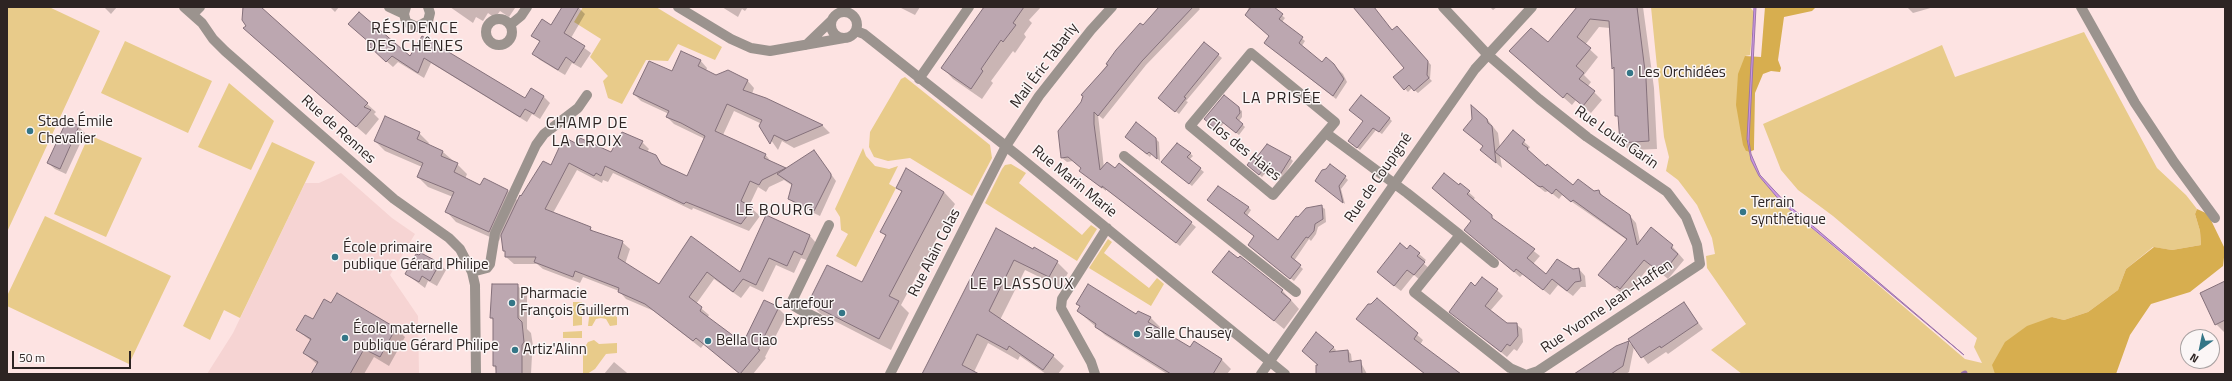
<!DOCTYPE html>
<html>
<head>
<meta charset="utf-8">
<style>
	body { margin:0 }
	#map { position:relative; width:2232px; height:381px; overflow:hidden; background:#fde3e2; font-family:"Titillium Web",sans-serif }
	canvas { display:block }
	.frame { position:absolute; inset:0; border:8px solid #2d2423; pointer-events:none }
	.north { position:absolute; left:2180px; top:329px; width:40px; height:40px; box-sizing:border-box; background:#fbf6f6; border:1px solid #a9a2a2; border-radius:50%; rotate:213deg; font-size:11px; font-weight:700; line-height:16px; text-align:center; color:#2d2423 }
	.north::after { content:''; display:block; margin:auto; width:14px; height:18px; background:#347687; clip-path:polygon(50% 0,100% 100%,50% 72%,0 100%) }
	.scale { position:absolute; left:12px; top:351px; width:119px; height:18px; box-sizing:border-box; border:2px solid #2d2423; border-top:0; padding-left:5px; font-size:12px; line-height:14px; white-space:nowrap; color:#2d2423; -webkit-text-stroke:3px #fbf6f6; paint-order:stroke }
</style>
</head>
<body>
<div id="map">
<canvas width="2232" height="381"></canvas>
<div class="frame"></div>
<div class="north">N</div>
<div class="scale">50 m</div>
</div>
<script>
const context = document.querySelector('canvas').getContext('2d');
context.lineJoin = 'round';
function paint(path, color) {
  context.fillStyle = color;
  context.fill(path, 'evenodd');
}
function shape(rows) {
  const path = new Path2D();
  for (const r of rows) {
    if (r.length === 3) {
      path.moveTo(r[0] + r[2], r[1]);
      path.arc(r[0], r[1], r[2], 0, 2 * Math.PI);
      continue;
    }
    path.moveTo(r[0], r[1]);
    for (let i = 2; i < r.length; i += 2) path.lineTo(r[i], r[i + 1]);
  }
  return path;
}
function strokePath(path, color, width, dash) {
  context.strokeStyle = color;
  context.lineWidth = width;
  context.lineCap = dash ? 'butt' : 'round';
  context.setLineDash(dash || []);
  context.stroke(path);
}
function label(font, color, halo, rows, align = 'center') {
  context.font = font + ' "Titillium Web",sans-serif';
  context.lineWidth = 3;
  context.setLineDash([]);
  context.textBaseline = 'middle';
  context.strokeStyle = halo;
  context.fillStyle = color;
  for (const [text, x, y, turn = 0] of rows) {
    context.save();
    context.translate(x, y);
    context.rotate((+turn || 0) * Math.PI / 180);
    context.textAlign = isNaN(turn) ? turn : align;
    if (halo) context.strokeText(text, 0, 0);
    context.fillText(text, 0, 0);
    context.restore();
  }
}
paint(shape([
	[341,173,392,218,415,234,390,275,418,316,419,374,207,374,233,333,305,183,319,183]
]), '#f6d4d3');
paint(shape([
	[7,7,49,7,100,31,7,232],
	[583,7,656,7,722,47,715,60,678,44,668,61,646,60,622,104,608,98,603,81,608,76,590,57,601,39,574,22],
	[1651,7,1750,7,1754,12,1750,55,1745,56,1746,151,1749,152,1759,176,1781,202,1965,359,1982,363,1974,347,1977,338,1833,216,1798,190,1781,170,1763,124,1942,45,1955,77,2084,32,2157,168,2186,195,2197,209,2195,214,2200,231,2201,245,2172,250,2153,247,2126,269,2118,290,2088,312,2064,320,2052,317,1995,374,1742,374,1711,350,1746,324,1707,268,1706,256,1715,254,1712,238,1697,205,1678,180,1666,171,1669,157,1664,137],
	[125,41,212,81,188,133,101,93],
	[905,77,990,145,992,158,972,196,910,158,888,161,874,157,869,147,870,132,901,79],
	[229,83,274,121,251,170,198,147],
	[89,135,142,158,106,237,54,214],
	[272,142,315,162,240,318,224,310,210,340,183,326],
	[863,148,866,156,875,166,889,169,898,166,889,184,896,188,856,267,836,256,848,234,841,230,840,217,835,209],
	[1011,164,1026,173,1019,183,1082,235,1091,225,1097,229,1077,261,985,203,1002,169,1005,165],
	[45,216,171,276,129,364,7,306,7,296],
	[1108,239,1112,242,1104,253,1149,288,1157,278,1164,284,1151,306,1089,268],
	[573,302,582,302,582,325,573,326],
	[598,308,617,317,617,325,610,326,606,319,601,318,596,319,592,326,588,326,590,309],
	[582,331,582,338,563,338,563,332],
	[594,340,599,344,617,343,617,353,606,354,595,369,587,374,583,374,583,350,588,342]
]), '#e8cb8a');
paint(shape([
	[1765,7,1816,7,1812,11,1784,17,1778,60,1781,68,1780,72,1771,71,1763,74,1755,93,1754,146,1754,150,1749,152,1746,151,1743,145,1736,105,1738,74,1745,56,1761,57],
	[2197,209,2208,214,2225,249,2223,266,2190,292,2151,304,2130,335,2116,374,1995,374,1992,365,2005,342,2027,326,2052,317,2064,320,2088,312,2118,290,2126,269,2154,247,2172,250,2201,245,2200,231,2195,214]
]), '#d7ae4f');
const water = shape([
	[1754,7,1756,7,1749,141,1751,154,1760,175,1786,203,1964,355,1781,202,1759,176,1751,160,1747,139,1754,7]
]);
paint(water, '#cc96e4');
strokePath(water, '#9c74aa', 1);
paint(shape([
	[104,7,117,7,111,14],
	[245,7,261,8,376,112,374,114,379,119,366,135,253,37,247,26],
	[330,7,339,7,335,12],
	[450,7,514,7,515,8,509,17,500,11,495,18,488,13,483,21,476,17,473,23],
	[563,7,578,7,585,14,571,38,591,53,581,68,572,63,565,75,540,60,534,54,541,43,533,36,552,26],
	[722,7,748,7,745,11,742,9,738,17],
	[899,7,920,7,915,15],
	[985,7,1041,7,1029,20,1032,23,1024,34,1026,37,1015,53,1013,51,991,81,993,83,982,99,953,79,942,67],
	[1158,7,1198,7,1200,9,1146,65,1103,119,1098,115,1104,168,1115,169,1119,164,1196,227,1180,246,1106,189,1106,191,1085,175,1082,169,1073,161,1067,162,1062,158,1084,97,1082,95,1091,84,1092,85,1117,51,1143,26],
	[1249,7,1272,7,1285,18,1282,22,1305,41,1301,47,1322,64,1326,58,1343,74,1347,82,1336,99,1265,43,1270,36,1246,14],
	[1355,7,1373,7,1392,31,1397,27,1431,65,1430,79,1432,81,1418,93,1412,88,1408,92,1394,77,1405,68,1382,42],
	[1490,7,1497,7,1493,10],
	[1577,7,1591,7,1611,23,1608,7,1643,7,1654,88,1657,149,1629,150,1621,142,1619,118,1616,115,1615,71,1613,69,1610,28,1599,27,1585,45,1598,57,1584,75,1591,82,1588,86,1602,100,1591,113,1576,100,1572,105,1511,51,1548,44],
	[1907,7,1934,7,1913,13],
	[423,37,525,99,532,89,544,97,550,103,540,119,532,114,527,122,431,63,424,78,398,62,393,67,376,52,410,58],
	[1204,43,1222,58,1186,101,1188,102,1179,114,1163,101],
	[700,60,707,68,706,71,716,76,747,80,754,88,752,94,823,126,830,133,794,148,782,141,778,150,761,126,762,124,734,111,723,135,765,154,772,163,786,169,814,151,836,181,820,216,795,204,789,198,793,186,784,180,769,187,766,192,758,187,749,206,760,216,749,231,693,208,692,210,613,173,608,182,603,180,602,183,577,170,553,213,590,228,595,233,622,242,630,249,625,264,659,285,692,238,740,273,767,216,810,236,817,244,809,261,801,258,794,273,776,265,763,292,750,286,741,298,714,279,696,304,709,315,707,318,743,345,765,301,778,308,786,316,765,357,766,358,753,374,740,374,704,344,701,348,654,311,626,299,619,291,583,277,580,283,543,269,537,264,514,264,506,257,502,234,499,241,456,222,446,211,453,197,428,187,418,177,422,167,385,151,375,141,419,133,429,143,428,145,443,152,457,164,467,174,465,179,480,186,507,190,518,201,552,166,578,145,612,154,642,142,649,149,647,152,656,156,665,168,687,178,705,139,674,124,667,117,669,114,641,101,634,94,673,72],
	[1238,108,1242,111,1242,117,1239,121,1245,127,1239,135,1224,123,1218,130,1209,122],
	[1389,118,1392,121,1382,134,1376,130,1360,150,1349,141],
	[1487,119,1498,133,1500,148,1513,132,1530,147,1528,150,1546,167,1573,187,1594,192,1599,191,1605,199,1630,216,1636,223,1640,242,1672,246,1684,260,1668,279,1651,265,1627,294,1623,291,1621,293,1606,281,1627,240,1562,195,1559,199,1549,191,1545,192,1500,156,1502,168,1481,150,1484,147,1464,130],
	[79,127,85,133,66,174,55,169,48,163],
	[1156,139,1159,142,1160,161,1152,154,1150,157,1129,140],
	[1190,153,1193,156,1189,160,1204,172,1192,186,1165,165],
	[1290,158,1293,161,1281,180,1268,170,1262,177,1251,167,1256,159],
	[1345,177,1348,180,1341,189,1345,204,1319,183],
	[1461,185,1475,198,1473,200,1498,223,1540,256,1533,264,1546,275,1579,269,1585,276,1586,287,1581,287,1573,296,1558,285,1550,295,1523,274,1520,277,1472,236,1472,222,1439,194],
	[897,187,944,192,955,204,901,305,909,313,891,350,821,314,809,303,862,284,886,236,881,232,902,192],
	[1211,203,1248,207,1251,210,1247,216,1278,241,1298,219,1322,207,1325,209,1326,222,1318,227,1316,234,1311,241,1309,239,1294,261,1303,269,1294,281,1249,245,1255,237],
	[997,230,1057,262,1068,273,1060,287,1025,270,1000,320,1053,356,1064,366,1058,374,1046,374,1020,356,1018,360,988,343,973,374,923,374],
	[1410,246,1426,260,1423,263,1430,269,1421,281,1414,275,1401,291,1384,278],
	[421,254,439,264,446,270,437,286,428,281,425,288,406,274],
	[1214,272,1282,290,1299,309,1284,329],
	[2225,282,2225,332,2224,332,2216,324],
	[1471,284,1475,287,1497,290,1503,296,1490,311,1507,324,1516,324,1522,329,1523,342,1517,351,1514,349,1507,357,1450,311],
	[517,285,527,295,527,329,531,333,534,352,532,355,531,374,497,374,494,365,494,321,491,318],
	[337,295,396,328,405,337,389,366,374,357,364,374,312,374,318,365,304,353,311,341,297,330,313,320,331,305],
	[1377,299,1423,340,1420,345,1458,374,1425,374,1363,324,1372,305],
	[1077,303,1136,315,1138,313,1151,318,1160,327,1158,329,1191,349,1194,343,1222,360,1231,369,1227,374,1167,374,1105,335,1078,311,1081,307],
	[1684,304,1703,329,1668,354,1666,352,1648,364,1630,339],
	[1628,342,1634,347,1629,372,1626,374,1581,374],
	[1333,347,1336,350,1334,353,1348,351,1351,354,1352,362,1360,361,1367,374,1330,374,1306,354],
	[614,362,626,372,628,374,604,374]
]), '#0003');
strokePath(shape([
	[1963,374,1965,373]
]), '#9c74aa', 5);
const building = shape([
	[243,7,261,7,368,103,364,107,371,110,356,127,243,28,246,26,242,20,243,7],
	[562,7,579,7,564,33,585,46,574,63,566,57,558,70,532,54,540,41,531,36,542,19,551,25,562,7],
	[984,7,1024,7,1013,23,1016,25,1003,42,1001,40,981,69,983,71,971,89,941,68,984,7],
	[1159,7,1193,7,1142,61,1098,116,1094,112,1094,124,1100,170,1107,162,1115,168,1119,163,1192,222,1176,243,1102,186,1102,188,1079,171,1081,168,1068,157,1061,158,1058,131,1081,102,1083,96,1081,95,1108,65,1106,64,1116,50,1140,23,1143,25,1159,7],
	[1251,7,1274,7,1283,14,1279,19,1303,37,1299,43,1322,62,1326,57,1334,64,1344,79,1333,96,1264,43,1269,36,1245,15,1251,7],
	[1353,7,1374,7,1392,30,1397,26,1428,61,1427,75,1429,78,1414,91,1409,85,1404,90,1393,77,1404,68,1353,7],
	[1577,7,1637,7,1646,79,1649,141,1620,143,1618,116,1615,116,1614,67,1612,69,1609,21,1590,19,1577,37,1591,48,1576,66,1584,73,1579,79,1595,91,1583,106,1567,93,1563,98,1509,51,1531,28,1548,42,1577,7],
	[359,12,410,56,422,36,525,98,531,88,544,96,534,114,525,109,520,117,424,58,418,73,392,56,386,62,369,46,371,44,348,24,359,12],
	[1204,42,1219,54,1184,97,1186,98,1175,112,1158,98,1204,42],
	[681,51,701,60,698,66,716,75,728,70,748,80,743,90,766,98,823,125,786,141,774,135,770,144,759,126,762,120,727,104,715,131,766,154,764,158,786,168,762,180,759,185,750,181,741,201,753,208,741,224,686,202,684,204,605,166,601,176,596,173,594,176,569,163,545,209,591,227,590,230,623,241,618,258,659,284,691,236,740,272,766,215,810,235,802,255,794,251,787,266,769,258,756,285,743,279,733,292,707,272,689,297,702,307,700,311,743,343,764,300,779,307,758,349,760,350,740,374,696,338,693,341,645,304,618,292,619,288,575,271,573,277,534,262,536,257,505,257,505,251,503,251,501,235,520,195,521,196,543,161,551,165,564,137,577,144,580,138,611,152,622,132,643,141,639,148,656,155,661,164,687,176,705,136,681,123,666,117,669,111,633,94,649,61,672,71,681,51],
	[1224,95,1239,107,1240,113,1236,118,1243,124,1236,133,1221,121,1215,128,1204,119,1224,95],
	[1361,95,1390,118,1379,132,1373,128,1357,148,1348,141,1363,121,1349,110,1361,95],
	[1471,105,1487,119,1488,123,1492,126,1496,163,1480,150,1483,146,1463,130,1472,119,1471,105],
	[385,116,420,132,417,139,443,151,441,156,458,163,454,172,480,185,484,178,508,190,489,232,445,212,454,192,417,177,423,163,374,141,385,116],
	[67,120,79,126,60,169,47,163,67,120],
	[1136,122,1156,138,1157,159,1149,152,1147,154,1125,137,1136,122],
	[1513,130,1525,140,1522,144,1528,148,1527,149,1546,166,1547,164,1573,185,1578,179,1594,191,1599,190,1600,194,1630,215,1637,245,1651,227,1673,245,1671,248,1678,254,1662,274,1644,260,1620,289,1617,286,1615,288,1598,275,1627,239,1573,200,1571,202,1556,189,1552,194,1542,186,1541,187,1538,186,1495,152,1513,130],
	[1177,143,1191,153,1187,157,1201,168,1189,184,1161,162,1177,143],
	[1267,144,1291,157,1278,178,1264,168,1259,175,1247,165,1254,156,1256,158,1267,144],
	[814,150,831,174,831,177,814,211,788,199,792,184,777,174,814,150],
	[1330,164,1346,176,1339,186,1343,203,1315,181,1322,170,1326,169,1330,164],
	[906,168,944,192,889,296,899,301,879,339,808,303,827,265,862,282,886,235,880,232,902,191,896,188,906,168],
	[1444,173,1459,185,1460,183,1470,191,1467,194,1492,215,1492,218,1535,249,1527,258,1546,274,1557,259,1573,269,1579,268,1581,281,1575,282,1567,291,1552,279,1543,290,1516,269,1514,272,1464,230,1471,221,1432,188,1444,173],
	[1218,186,1249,207,1244,213,1278,240,1296,216,1298,217,1306,208,1322,205,1323,219,1315,224,1314,231,1308,238,1306,237,1291,257,1301,265,1290,279,1248,245,1254,236,1207,200,1218,186],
	[996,228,1033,249,1034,247,1058,261,1049,277,1014,260,989,311,1054,355,1043,370,1009,346,1007,350,977,334,962,365,979,374,922,374,996,228],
	[1400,243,1407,249,1410,245,1420,253,1417,256,1425,262,1414,275,1407,270,1394,286,1377,272,1400,243],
	[1229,251,1238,258,1240,256,1283,290,1281,292,1291,300,1274,321,1212,272,1229,251],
	[421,253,440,263,430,281,422,276,419,282,405,274,416,254,419,255,421,253],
	[1482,277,1498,289,1485,306,1507,323,1517,323,1518,336,1510,346,1507,344,1501,352,1449,312,1471,282,1475,286,1482,277],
	[2225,281,2225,320,2215,325,2200,293,2225,281],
	[492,284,518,284,518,318,522,322,524,342,522,345,522,374,496,374,496,366,493,366,493,318,490,318,492,284],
	[1088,284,1136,314,1138,311,1151,317,1148,322,1190,347,1194,341,1222,359,1213,374,1171,374,1095,327,1096,324,1077,311,1080,306,1076,304,1088,284],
	[337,293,396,328,380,357,364,349,350,374,311,374,318,362,303,353,311,339,296,330,305,315,313,319,324,299,331,303,337,293],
	[1377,298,1418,333,1414,339,1461,374,1425,374,1356,319,1368,304,1371,304,1377,298],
	[1684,302,1698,323,1661,348,1660,346,1641,358,1628,339,1684,302],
	[1316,332,1334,347,1329,352,1348,350,1349,362,1361,360,1362,374,1316,374,1316,365,1318,365,1302,351,1316,332],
	[1629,341,1623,366,1611,374,1574,374,1616,346,1629,341]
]);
paint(building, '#bca7b0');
strokePath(building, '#84707a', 1);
strokePath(shape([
	[184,7,202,23,213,39,225,51,394,199,449,238,460,249,472,272,475,285,476,374],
	[389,7,404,14],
	[406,7,404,14,406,22,417,27,428,21,430,13,428,7],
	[678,7,731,39,751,48,770,51,844,38],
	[1443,7,1487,54,1539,99,1587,137,1667,192,1686,217,1697,245,1700,264,1538,371,1529,374],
	[2081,7,2135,103,2174,162,2215,218],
	[844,25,13],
	[193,14,200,7],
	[499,32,13],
	[510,25,521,16,527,7],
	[856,31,864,34,1017,155,1285,374],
	[806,45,831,21],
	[1251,53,1335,122,1273,195,1190,126,1251,53],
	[919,79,969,7],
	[1326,133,1407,193,1460,235,1414,292,1510,368,1524,374],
	[1124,156,1296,292],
	[1460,235,1494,263],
	[472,272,487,268,490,264,495,233,536,145,544,134,578,108,587,95],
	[819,319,799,309,794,306,792,301,829,225],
	[890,374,1006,146,1039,96,1091,30,1112,7],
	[1095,374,1091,362,1061,308,1062,299,1107,228],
	[1261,374,1475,69,1532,7]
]), '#9b938e', 10);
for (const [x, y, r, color] of [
	[1630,73,4,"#347687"],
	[30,131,4,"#347687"],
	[1743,212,4,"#347687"],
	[335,257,4,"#347687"],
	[512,303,4,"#347687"],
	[842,313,4,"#347687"],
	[1137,334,4,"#347687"],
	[345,338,4,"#347687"],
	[708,341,4,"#347687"],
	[515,350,4,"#347687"]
]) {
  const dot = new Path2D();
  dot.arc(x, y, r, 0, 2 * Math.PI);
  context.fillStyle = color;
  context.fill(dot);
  strokePath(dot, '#fbf6f6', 1.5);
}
label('15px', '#2d2423', '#fbf6f6', [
	["Mail Éric Tabarly",1045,66,-53],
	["Rue de Rennes",338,130,42],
	["Rue Louis Garin",1616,138,35],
	["Clos des Haies",1243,150,39],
	["Rue de Coupigné",1379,178,-55],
	["Rue Marin Marie",1074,182,39],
	["Rue Alain Colas",935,253,-63],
	["Rue Yvonne Jean-Haffen",1607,307,-34]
]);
label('15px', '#2d2423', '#fbf6f6', [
	["Les Orchidées",1638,73],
	["Stade Émile",38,122],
	["Chevalier",38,139],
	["Terrain",1751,203],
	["synthétique",1751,220],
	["École primaire",343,248],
	["publique Gérard Philipe",343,265],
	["Pharmacie",520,294],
	["François Guillerm",520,311],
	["Carrefour",834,304,"right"],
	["Express",834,321,"right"],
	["École maternelle",353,329],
	["publique Gérard Philipe",353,346],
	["Salle Chausey",1145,334],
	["Bella Ciao",716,341],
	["Artiz'Alinn",523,350]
], 'left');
context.letterSpacing = '1px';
label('16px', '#2d2423', '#fbf6f6', [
	["RÉSIDENCE",415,29],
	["DES CHÊNES",415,47],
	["LA PRISÉE",1282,99],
	["CHAMP DE",587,124],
	["LA CROIX",587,142],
	["LE BOURG",775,211],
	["LE PLASSOUX",1022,285]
]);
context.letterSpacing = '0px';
</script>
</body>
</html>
